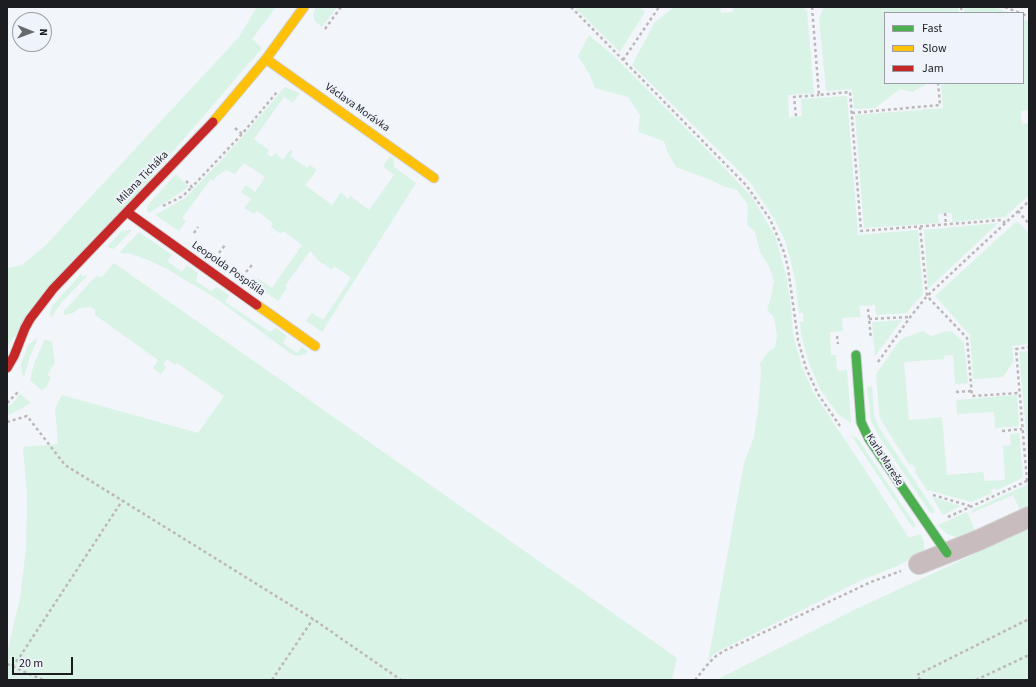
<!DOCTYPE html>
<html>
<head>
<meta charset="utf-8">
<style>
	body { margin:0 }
	#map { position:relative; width:1036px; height:687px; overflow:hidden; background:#f2f5f9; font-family:"Source Sans 3",sans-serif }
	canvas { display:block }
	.frame { position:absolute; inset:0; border:8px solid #1c1d20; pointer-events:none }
	.legend { position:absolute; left:884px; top:12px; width:140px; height:72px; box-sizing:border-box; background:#eff4fc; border:1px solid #9b9ea4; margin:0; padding:5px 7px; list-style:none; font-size:12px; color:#1c1d20 }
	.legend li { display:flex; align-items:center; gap:8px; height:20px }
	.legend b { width:20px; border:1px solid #9b9ea4 }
	.north { position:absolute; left:12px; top:12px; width:40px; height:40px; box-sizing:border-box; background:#eff4fc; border:1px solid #9b9ea4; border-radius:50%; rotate:91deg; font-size:11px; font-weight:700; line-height:16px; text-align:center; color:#1c1d20 }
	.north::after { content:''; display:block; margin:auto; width:14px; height:18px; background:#67696c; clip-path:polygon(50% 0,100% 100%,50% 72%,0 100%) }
	.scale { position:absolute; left:12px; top:657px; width:61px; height:18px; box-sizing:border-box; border:2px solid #1c1d20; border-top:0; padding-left:5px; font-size:12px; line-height:14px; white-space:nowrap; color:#1c1d20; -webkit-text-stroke:3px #eff4fc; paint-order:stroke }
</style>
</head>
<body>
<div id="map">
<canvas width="1036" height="687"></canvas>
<div class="frame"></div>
<ul class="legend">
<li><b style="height:5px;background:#4caf50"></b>Fast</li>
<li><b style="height:5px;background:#ffc107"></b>Slow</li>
<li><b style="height:5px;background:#c62828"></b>Jam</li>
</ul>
<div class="north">N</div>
<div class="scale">20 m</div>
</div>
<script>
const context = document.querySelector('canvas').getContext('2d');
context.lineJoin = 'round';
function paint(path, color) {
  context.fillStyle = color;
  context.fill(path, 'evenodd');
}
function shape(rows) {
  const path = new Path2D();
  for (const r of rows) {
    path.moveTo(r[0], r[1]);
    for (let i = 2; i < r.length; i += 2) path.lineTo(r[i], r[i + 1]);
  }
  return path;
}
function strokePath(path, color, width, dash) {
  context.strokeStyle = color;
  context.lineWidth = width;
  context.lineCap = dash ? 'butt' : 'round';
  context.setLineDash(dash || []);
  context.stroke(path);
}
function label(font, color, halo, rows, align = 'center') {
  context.font = font + ' "Source Sans 3",sans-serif';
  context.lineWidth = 4;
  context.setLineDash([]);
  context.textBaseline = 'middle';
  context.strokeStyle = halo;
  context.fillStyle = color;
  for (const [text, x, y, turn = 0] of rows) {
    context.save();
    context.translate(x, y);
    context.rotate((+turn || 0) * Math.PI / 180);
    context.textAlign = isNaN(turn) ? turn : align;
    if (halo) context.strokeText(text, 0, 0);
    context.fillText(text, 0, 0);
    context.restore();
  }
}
paint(shape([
	[257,7,276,7,252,39,262,48,7,345,7,268,22,265,46,245,239,37],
	[316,7,337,7,322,27,315,21,313,15],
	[574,7,639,7,645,12,620,52],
	[674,7,720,7,721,13,733,12,733,7,802,7,807,11,814,93,788,95,789,117,802,116,801,99,847,96,858,235,918,230,923,294,912,306,907,313,876,315,875,305,859,306,861,317,842,318,843,331,830,332,831,355,836,355,837,371,847,370,851,423,837,413,833,407,820,389,809,363,801,334,800,322,804,322,803,313,799,313,795,279,789,254,784,238,773,217,750,182,699,131,632,65,655,22],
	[824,7,958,7,959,13,885,13,885,83,929,83,912,92,900,89,875,108,854,109,852,89,826,91,819,18],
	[964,7,995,7,1009,13,964,13],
	[1023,19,1029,22,1029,110,1021,111,1022,124,1028,123,1029,124,1029,195,1005,217,952,222,952,213,945,213,938,214,939,223,864,228,855,115,943,108,941,85,963,83,1023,83],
	[589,35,616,58,713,156,752,197,775,236,786,275,791,305,793,335,802,367,813,392,871,479,909,538,920,534,924,541,924,549,922,553,917,556,895,567,862,580,796,613,725,648,714,654,708,661,744,463,754,437,758,410,761,373,760,363,768,352,775,347,777,336,774,317,767,310,771,297,774,281,770,268,760,252,755,232,747,224,748,205,737,190,723,186,711,180,676,167,667,151,664,141,638,132,640,115,628,97,595,88,590,75,578,56],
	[285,87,300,93,293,103,284,97,254,139,269,150,267,154,272,157,275,153,283,160,290,150,293,151,290,156,307,168,310,165,317,170,305,185,332,205,341,192,348,199,350,196,369,210,394,175,383,166,390,156,394,159,394,167,416,183,322,332,306,321,312,313,323,320,351,278,334,266,332,270,319,261,310,251,285,286,287,288,278,301,254,284,258,278,272,288,302,245,283,231,281,234,271,227,273,223,257,211,254,214,244,208,251,199,241,192,246,185,255,192,265,177,244,163,235,174,226,170,216,177,213,181,211,179,182,218,186,221,179,231,155,215,185,198,216,166,250,128],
	[176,174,188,186,183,191,149,213,147,211,147,206],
	[1017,221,1029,233,1029,344,1012,346,1014,361,1003,377,973,379,970,335,935,296],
	[998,223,928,289,924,230],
	[128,230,132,230,114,249,107,247,121,232],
	[139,232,172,255,167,261,182,272,187,265,198,273,196,281,211,291,217,287,229,295,225,302,270,332,276,328,287,336,283,343,297,353,302,347,308,351,306,354,298,356,294,355,290,353,217,299,167,269,146,259,128,253,123,254,120,252],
	[114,263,677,658,672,680,7,680,7,653,20,598,26,548,27,497,23,447,58,444,55,409,62,395,198,433,224,396,177,363,175,365,167,359,163,365,166,367,161,374,153,368,158,360,95,315,95,310,90,307,80,308,73,313,64,315,64,311,96,276,102,277],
	[81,274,83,277,85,275,87,276,61,303,51,318,50,312,52,306],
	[902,320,875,356,872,322],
	[923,331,931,336,947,331,953,332,964,343,968,383,955,384,953,355,944,356,944,359,904,362,909,420,942,417,947,475,983,472,985,481,1005,480,1003,446,1011,445,1010,434,1019,433,1023,475,1022,478,997,490,994,488,991,490,992,493,971,502,927,490,915,472,916,470,913,465,909,464,887,430,880,418,879,411,876,374,901,339],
	[38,338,31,354,24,376,22,373,21,364,28,345],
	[45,339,52,342,55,363,47,375,51,377,46,388,41,390,30,380,34,364],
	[1029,351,1029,453,1028,453,1019,352],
	[872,386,874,415,880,429,935,511,931,514,880,438,871,421,867,387],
	[20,394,31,403,9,415,7,414,7,407,12,404],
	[1017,395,1019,426,995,428,994,412,957,414,956,400],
	[851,435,858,439,916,526,913,528],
	[1029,484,1029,504,1020,510,1013,495,972,513,971,510],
	[932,497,961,506,943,515],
	[967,512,975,530,960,537,956,537,947,534,938,525],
	[1029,529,1029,680,716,680,856,609]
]), '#daf3e7');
const street = shape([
	[919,564,979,540,1029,517]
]);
const fast = shape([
	[856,355,861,422,869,439,947,553]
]);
const slow = shape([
	[266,59,434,178],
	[213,122,266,59,304,7],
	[257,305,315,346]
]);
const jam = shape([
	[127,212,257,305],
	[7,368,14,356,25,328,30,319,53,289,213,122]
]);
strokePath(street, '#d1d2d5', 22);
strokePath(fast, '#d1d2d5', 11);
strokePath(slow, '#d1d2d5', 11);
strokePath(jam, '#d1d2d5', 11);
strokePath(shape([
	[571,7,746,185,770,219,784,252,788,268,798,340,806,368,818,394,840,426],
	[727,7,727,8],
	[812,7,819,95,850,92,861,231,1002,220,1005,223],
	[961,7,962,13],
	[1005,7,1020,13],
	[1023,14,1029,17],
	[325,29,341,7],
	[623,60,659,7],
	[852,113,940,105,938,83],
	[796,116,794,97,819,95],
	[235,128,242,134,277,92],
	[186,181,192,187,242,134],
	[163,206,183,196,192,187],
	[1018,211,1029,224],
	[945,213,946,225],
	[920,227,927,296,967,338,972,396,1019,393],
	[194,233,198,227],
	[219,253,225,245],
	[246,272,252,265],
	[868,309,871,339],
	[869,319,910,317],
	[837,336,838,344],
	[878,362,911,316,927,296,1029,201],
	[956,392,971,391],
	[7,403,18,392],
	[7,422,27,416,65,465,313,619,401,680],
	[1002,431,1022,429],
	[1027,481,1016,349,1029,347],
	[933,495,970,506],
	[948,517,1029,480],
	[7,664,43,680],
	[12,666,19,658,122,501],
	[272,680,313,619],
	[695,680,708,664,716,656,724,651,871,582,901,571],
	[920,680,917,675,1029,619],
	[976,680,1029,655]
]), '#bdb7b9', 2.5, [3, 3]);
strokePath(street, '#c8bcbe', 20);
strokePath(fast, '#4caf50', 9);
strokePath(slow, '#ffc107', 9);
strokePath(jam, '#c62828', 9);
label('11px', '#1c1d20', '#eff4fc', [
	["Václava Morávka",357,108,35],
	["Milana Ticháka",143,178,-46],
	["Leopolda Pospíšila",228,269,35],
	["Karla Mareše",884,460,57]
]);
</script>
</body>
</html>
